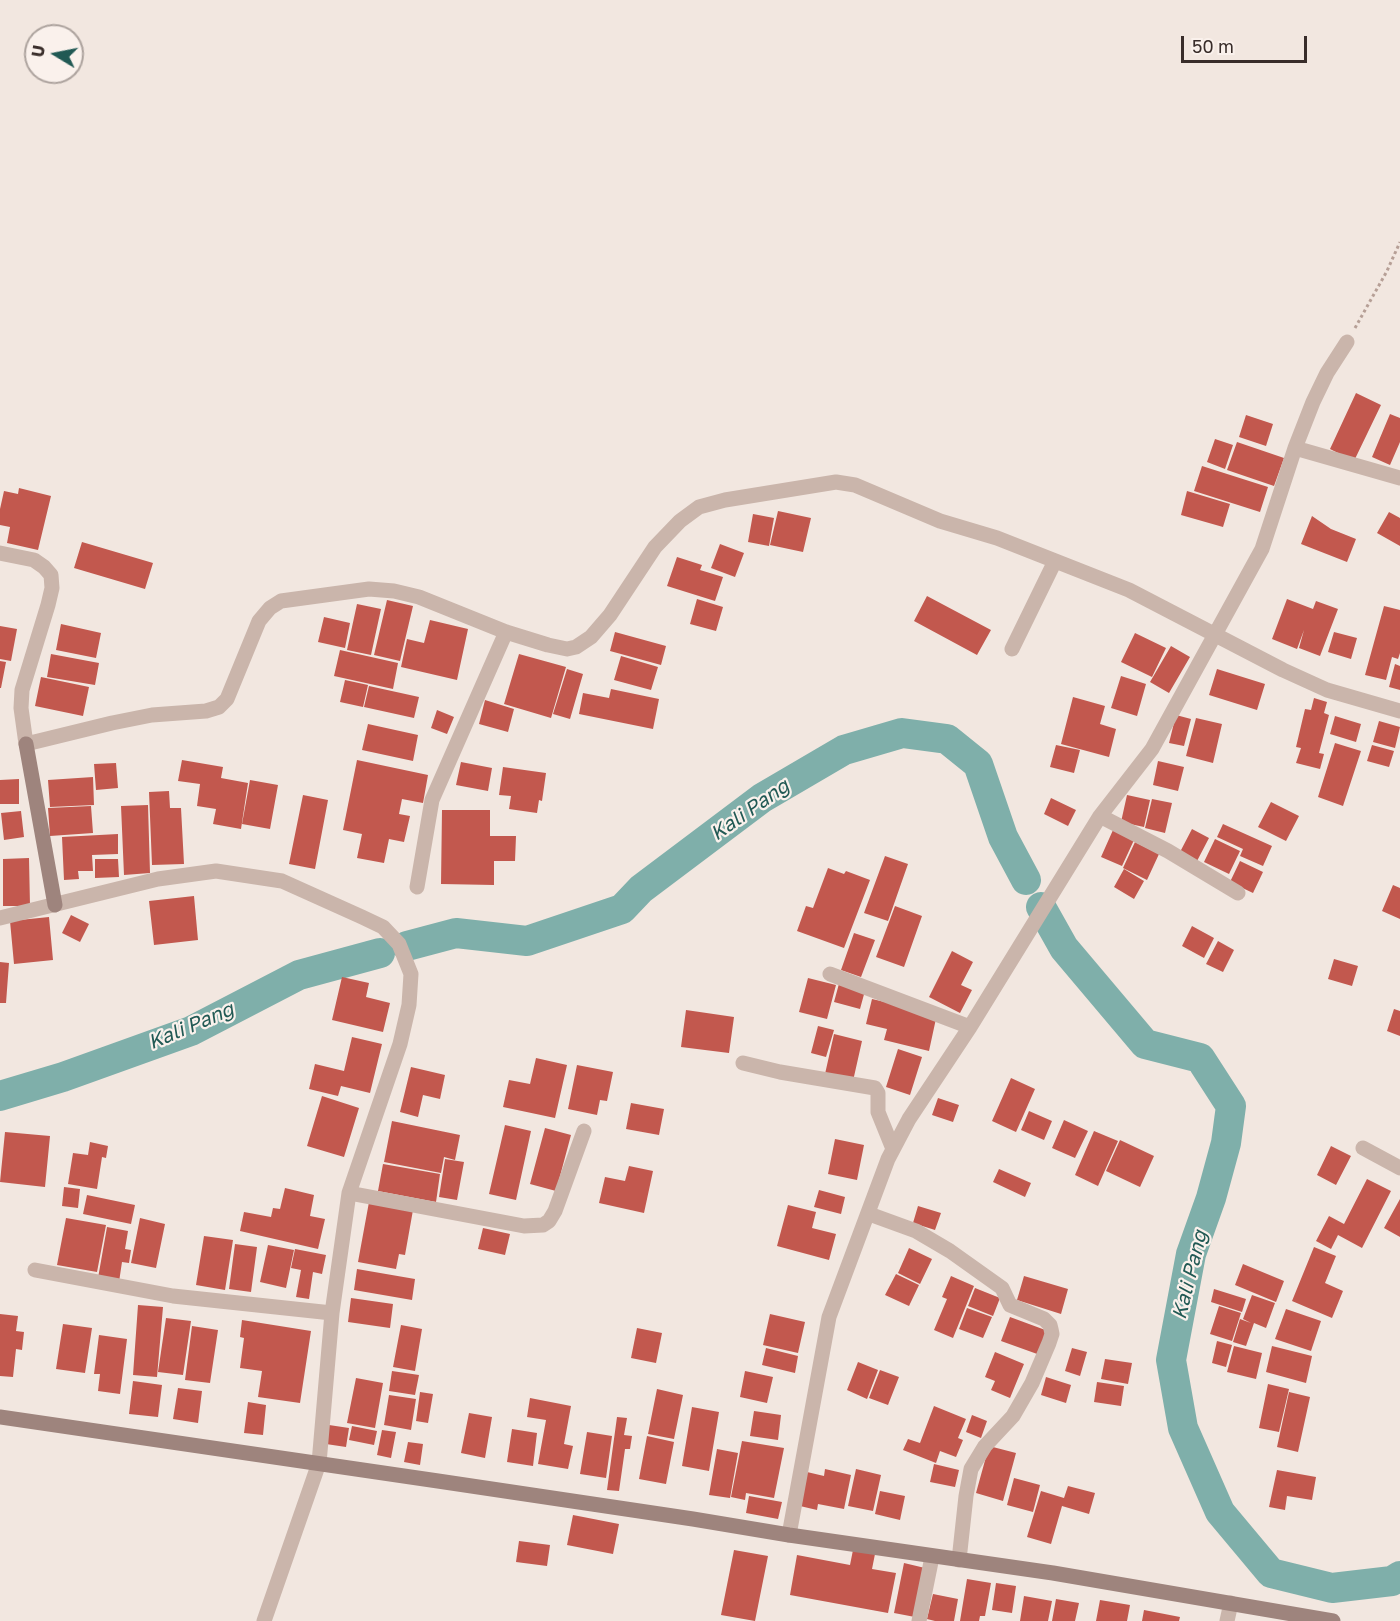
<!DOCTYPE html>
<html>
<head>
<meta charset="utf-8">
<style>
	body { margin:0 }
	#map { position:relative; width:1400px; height:1621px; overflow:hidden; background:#f2e7e0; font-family:"Golos Text",sans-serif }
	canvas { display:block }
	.north { position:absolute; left:24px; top:24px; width:60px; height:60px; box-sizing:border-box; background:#faf1ec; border:2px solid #ada39e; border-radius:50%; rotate:280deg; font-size:16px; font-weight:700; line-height:24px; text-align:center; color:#392d2a }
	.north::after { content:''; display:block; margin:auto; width:21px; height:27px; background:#215954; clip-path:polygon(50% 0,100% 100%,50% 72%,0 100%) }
	.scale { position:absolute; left:1181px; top:36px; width:126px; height:27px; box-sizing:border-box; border:3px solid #392d2a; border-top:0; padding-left:8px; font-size:18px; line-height:21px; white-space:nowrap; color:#392d2a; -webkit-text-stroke:4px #faf1ec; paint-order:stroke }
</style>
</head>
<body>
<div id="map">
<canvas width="1400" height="1621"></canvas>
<div class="north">U</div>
<div class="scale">50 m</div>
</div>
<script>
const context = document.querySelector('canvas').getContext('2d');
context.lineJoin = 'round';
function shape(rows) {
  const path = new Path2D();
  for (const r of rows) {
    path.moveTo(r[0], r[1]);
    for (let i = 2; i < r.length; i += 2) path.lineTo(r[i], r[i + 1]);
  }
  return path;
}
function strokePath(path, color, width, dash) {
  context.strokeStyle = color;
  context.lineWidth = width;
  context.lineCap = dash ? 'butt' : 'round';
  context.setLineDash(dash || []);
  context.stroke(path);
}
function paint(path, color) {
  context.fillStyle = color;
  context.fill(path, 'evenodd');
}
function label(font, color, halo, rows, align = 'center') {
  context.font = font + ' "Golos Text",sans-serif';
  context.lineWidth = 4.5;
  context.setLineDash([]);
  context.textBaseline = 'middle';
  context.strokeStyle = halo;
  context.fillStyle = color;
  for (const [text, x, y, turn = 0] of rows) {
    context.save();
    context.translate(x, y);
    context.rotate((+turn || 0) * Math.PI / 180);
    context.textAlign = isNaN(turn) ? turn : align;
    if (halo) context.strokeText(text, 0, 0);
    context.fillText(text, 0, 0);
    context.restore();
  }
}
strokePath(shape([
	[1041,907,1064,948,1145,1044,1200,1058,1231,1106,1226,1143,1211,1198,1191,1254,1171,1360,1183,1428,1220,1512,1271,1573,1332,1588,1392,1581,1400,1576],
	[407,946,456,933,527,941,622,909,641,889,762,798,844,750,902,733,947,739,978,764,1003,837,1026,880],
	[0,1096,63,1077,191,1031,299,975,380,953]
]), '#7fafaa', 30);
paint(shape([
	[1356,393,1381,405,1354,461,1330,449],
	[1390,414,1400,418,1400,442,1390,465,1372,457],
	[1246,415,1273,424,1266,446,1239,437],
	[1215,439,1233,445,1225,469,1207,462],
	[1237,442,1284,458,1274,486,1227,470],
	[1202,466,1268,487,1260,512,1194,491],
	[19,488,51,496,38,550,7,543,10,527,0,525,0,509,4,491,18,494],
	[1187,491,1230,504,1223,527,1181,515],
	[778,511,811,518,803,552,770,545],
	[1389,512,1400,518,1400,546,1377,533],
	[753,514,774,518,769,546,748,542],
	[1312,516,1331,529,1356,539,1347,562,1301,544],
	[82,542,153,563,145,589,74,568],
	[720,544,744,553,735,577,711,568],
	[677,557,702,565,700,570,723,577,715,601,667,586],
	[927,596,991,630,977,655,914,621],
	[697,599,723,607,716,631,690,624],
	[1287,599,1313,609,1316,601,1338,609,1320,656,1299,648,1304,630,1297,649,1272,639],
	[387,600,413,606,400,661,374,655],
	[357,604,381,609,371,655,347,650],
	[1384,606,1400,610,1400,653,1398,659,1392,657,1386,680,1365,675],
	[324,617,350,623,345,648,318,642],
	[430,620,468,629,457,680,401,667,407,639,424,643],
	[61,624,101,633,96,658,56,650],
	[0,626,17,629,11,661,0,659],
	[615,632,666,646,661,665,610,651],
	[1334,632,1357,638,1351,659,1328,652],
	[1135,633,1166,648,1152,677,1121,662],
	[1171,646,1190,657,1169,693,1150,682],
	[340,650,398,663,393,689,334,676],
	[51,654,99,663,95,685,47,677],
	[519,654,566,667,551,718,504,704],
	[621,656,658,667,651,690,614,680],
	[0,661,6,662,1,688,0,688],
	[1395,664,1400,666,1400,690,1389,687],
	[567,669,583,674,570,719,553,714],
	[1217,669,1265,684,1257,710,1209,695],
	[1121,676,1146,684,1137,716,1111,708],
	[41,677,89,687,83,716,35,706],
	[345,680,368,685,363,707,340,702],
	[369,686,419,697,414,718,364,707],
	[611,689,659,699,653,729,579,714,583,693,609,698],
	[1073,697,1105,706,1100,724,1116,729,1109,757,1061,744],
	[1314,698,1327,702,1324,713,1329,715,1319,753,1324,754,1320,769,1296,763,1301,748,1296,747,1305,709,1311,710],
	[485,700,514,709,508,732,479,724],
	[437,710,454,717,447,734,431,728],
	[1176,715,1191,719,1184,746,1169,743],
	[1335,716,1361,724,1356,742,1330,734],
	[1196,718,1222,724,1213,763,1186,756],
	[1379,721,1400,727,1395,748,1373,742],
	[368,724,418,735,413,761,362,750],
	[1335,743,1361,751,1343,806,1318,797],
	[1056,745,1080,750,1074,773,1050,767],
	[1372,745,1394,751,1389,767,1367,761],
	[182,760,223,767,221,778,248,783,241,829,213,824,216,809,197,806,200,784,178,781],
	[357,760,428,775,423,803,402,799,399,814,410,816,404,842,389,839,384,863,357,858,362,834,343,830],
	[1158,761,1184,767,1178,791,1153,785],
	[461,762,492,768,488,791,456,785],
	[116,763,118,788,96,790,94,764],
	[503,767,546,773,542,801,539,800,537,813,509,809,511,796,499,795],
	[93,777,94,805,50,807,48,780],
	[19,779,19,804,0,804,0,780],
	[250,780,278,785,270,829,242,824],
	[169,791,170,808,181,808,184,864,152,865,149,792],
	[303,795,328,800,315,869,289,864],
	[1127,795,1150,800,1144,827,1121,822],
	[1051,798,1076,810,1068,826,1044,814],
	[1152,799,1172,803,1165,833,1145,828],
	[1271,802,1299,816,1286,841,1258,827],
	[148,805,150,873,124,875,121,806],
	[91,806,93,833,50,836,48,808],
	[442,810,490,810,490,836,516,836,515,861,494,861,494,885,441,884],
	[21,811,24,837,4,840,1,813],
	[1223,824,1272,846,1263,866,1240,856,1243,849,1217,837],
	[1192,829,1209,838,1197,861,1180,852],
	[1113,830,1134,840,1122,866,1101,857],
	[118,834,118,854,92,855,93,871,78,871,79,879,64,880,62,837],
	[1215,839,1240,851,1229,874,1204,862],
	[1135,842,1159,854,1147,880,1123,868],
	[885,856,908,864,888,921,864,913],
	[29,858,30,906,3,906,3,859],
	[95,859,118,859,119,877,95,878],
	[1240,861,1263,872,1253,893,1230,882],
	[828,868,844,874,846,871,870,880,844,948,797,931,806,906,813,908],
	[1124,869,1144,881,1134,899,1114,887],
	[1393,885,1400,888,1400,919,1382,911],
	[194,896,198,940,154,945,149,901],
	[895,906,922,916,904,967,876,957],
	[71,915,89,924,80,942,62,933],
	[49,917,53,960,14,964,10,921],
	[1192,926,1214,938,1204,958,1182,946],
	[854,933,875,940,861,977,841,970],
	[1218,941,1234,950,1223,972,1206,964],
	[952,951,973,962,961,985,972,990,960,1013,929,997],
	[1334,959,1358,966,1352,986,1328,979],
	[0,962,9,963,6,1003,0,1003],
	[342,977,369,983,366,997,390,1003,383,1032,332,1020],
	[808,978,836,985,827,1019,799,1012],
	[840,980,866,987,860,1009,834,1002],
	[872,999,937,1014,929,1051,884,1040,887,1029,866,1024],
	[1394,1009,1400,1011,1400,1036,1387,1031],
	[686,1010,734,1017,729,1053,681,1047],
	[818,1026,834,1030,826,1057,811,1053],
	[834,1034,862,1041,853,1081,825,1074],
	[352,1037,382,1044,370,1093,341,1086,338,1096,309,1089,315,1064,344,1071],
	[898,1049,922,1057,910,1095,886,1087],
	[536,1058,567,1065,555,1118,503,1107,509,1080,530,1084],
	[577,1065,613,1072,607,1101,600,1100,597,1115,568,1109],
	[411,1067,445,1075,440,1099,423,1095,418,1117,400,1112],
	[1011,1078,1035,1089,1016,1132,992,1121],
	[322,1096,359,1108,344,1157,307,1146],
	[938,1098,959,1105,953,1122,932,1115],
	[631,1103,664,1109,659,1135,626,1129],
	[1029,1111,1052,1121,1044,1140,1021,1130],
	[1064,1120,1088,1131,1075,1158,1052,1148],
	[392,1121,460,1135,455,1160,444,1157,441,1173,384,1162],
	[505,1125,531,1131,516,1200,489,1194],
	[545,1128,571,1135,556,1191,530,1184],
	[1094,1131,1118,1141,1098,1186,1075,1175],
	[5,1132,50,1136,45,1187,0,1182],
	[835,1139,864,1145,857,1180,828,1174],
	[1120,1140,1154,1156,1140,1187,1106,1171],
	[90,1142,108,1146,106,1158,102,1157,97,1189,68,1184,73,1153,88,1155],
	[1331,1146,1351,1156,1336,1185,1317,1175],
	[445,1159,464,1162,457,1200,439,1197],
	[383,1164,440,1174,436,1202,378,1191],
	[629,1166,653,1171,644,1213,599,1203,605,1177,625,1181],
	[999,1169,1031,1183,1025,1197,993,1182],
	[1367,1179,1391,1191,1362,1248,1338,1235,1331,1249,1316,1241,1329,1216,1344,1224],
	[64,1187,80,1189,78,1208,62,1206],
	[285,1188,314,1195,310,1216,325,1219,318,1249,240,1231,244,1212,271,1217,273,1208,280,1209],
	[819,1190,845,1197,841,1214,814,1207],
	[87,1195,135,1205,131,1224,83,1214],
	[1400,1199,1400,1237,1384,1228],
	[369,1202,413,1210,405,1255,399,1254,396,1269,358,1262],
	[788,1205,816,1212,812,1228,836,1234,829,1260,777,1246],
	[918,1206,941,1213,935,1230,913,1223],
	[66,1218,106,1225,97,1272,57,1265],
	[140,1218,165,1224,156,1268,131,1263],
	[107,1227,128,1231,125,1249,131,1250,129,1263,122,1262,119,1282,98,1278],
	[483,1228,510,1234,505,1255,478,1249],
	[204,1236,233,1240,225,1290,196,1285],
	[235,1244,257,1247,251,1292,229,1289],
	[268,1245,294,1250,286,1288,260,1282],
	[1314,1247,1336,1256,1325,1283,1343,1291,1332,1318,1292,1301],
	[909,1248,932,1259,920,1284,898,1273],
	[295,1249,326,1255,322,1274,313,1272,309,1299,296,1297,301,1270,291,1268],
	[1243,1264,1284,1281,1276,1302,1235,1285],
	[357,1269,415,1279,412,1300,354,1290],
	[896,1274,919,1285,909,1306,885,1295],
	[951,1276,974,1286,953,1338,934,1330,947,1299,942,1297],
	[1024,1276,1068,1289,1061,1314,1017,1300],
	[975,1288,1000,1298,993,1316,968,1306],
	[1214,1289,1246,1299,1242,1312,1211,1302],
	[1252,1295,1275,1303,1266,1328,1254,1323,1246,1346,1233,1342,1240,1319,1251,1323,1243,1319],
	[351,1298,393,1304,390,1328,348,1322],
	[138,1305,163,1307,157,1377,133,1375],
	[1219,1306,1241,1313,1232,1341,1210,1334],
	[967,1308,992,1317,983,1338,959,1329],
	[1286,1309,1321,1321,1311,1351,1275,1339],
	[0,1314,18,1316,16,1331,24,1332,22,1350,16,1349,13,1377,0,1376],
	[770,1314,805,1322,798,1353,763,1345],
	[1010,1317,1048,1331,1040,1355,1001,1341],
	[166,1318,191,1321,183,1375,158,1372],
	[242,1320,311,1331,300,1403,258,1397,262,1371,240,1368,244,1338,240,1337],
	[63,1324,92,1328,85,1373,56,1369],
	[401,1325,422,1329,415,1371,393,1367],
	[192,1326,218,1330,210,1383,185,1380],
	[637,1328,662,1333,656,1363,631,1358],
	[99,1335,127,1339,120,1394,98,1391,100,1374,94,1374],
	[1217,1341,1232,1345,1226,1367,1212,1363],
	[1234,1346,1262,1353,1256,1379,1227,1372],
	[1272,1346,1312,1356,1306,1383,1266,1372],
	[766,1348,798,1356,795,1373,762,1365],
	[1072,1348,1087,1352,1080,1376,1065,1371],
	[995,1352,1024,1364,1010,1398,991,1390,995,1381,985,1377],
	[1105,1359,1132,1363,1128,1384,1101,1379],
	[858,1362,878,1370,867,1399,847,1390],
	[880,1370,899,1377,888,1405,869,1398],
	[392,1371,419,1375,415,1395,389,1391],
	[745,1371,773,1377,767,1403,740,1397],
	[1046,1377,1071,1385,1066,1403,1041,1395],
	[356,1378,383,1383,375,1428,347,1423],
	[133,1381,162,1385,158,1417,129,1414],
	[1097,1382,1124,1386,1121,1406,1094,1402],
	[1268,1384,1289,1389,1279,1432,1259,1428],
	[178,1388,202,1391,198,1423,173,1419],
	[657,1389,683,1395,674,1439,648,1434],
	[420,1392,433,1394,428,1423,416,1421],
	[1289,1392,1310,1397,1298,1452,1277,1447],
	[389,1395,416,1399,411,1430,384,1425],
	[530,1398,571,1406,564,1444,573,1446,568,1469,538,1464,546,1420,527,1417],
	[248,1402,266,1405,263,1435,244,1433],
	[934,1406,966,1419,958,1438,963,1440,956,1457,940,1451,936,1463,903,1450,908,1439,920,1443],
	[692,1407,719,1412,709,1471,682,1466],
	[754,1411,781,1415,778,1440,750,1436],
	[469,1413,492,1417,485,1458,461,1453],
	[972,1415,987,1421,981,1438,966,1432],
	[617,1417,627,1418,624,1435,632,1436,630,1449,625,1449,619,1491,607,1490],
	[329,1425,349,1428,346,1447,326,1444],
	[352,1426,377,1431,374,1445,349,1440],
	[512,1429,537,1433,533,1466,507,1462],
	[382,1430,396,1432,391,1458,377,1455],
	[587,1432,612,1436,606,1478,580,1474],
	[647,1436,674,1442,666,1484,639,1479],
	[742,1441,784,1448,774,1498,746,1493,745,1500,731,1497],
	[408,1442,423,1444,420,1465,404,1462],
	[989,1446,1016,1453,1003,1501,976,1493],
	[717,1449,738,1453,730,1498,709,1495],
	[934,1464,959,1470,955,1487,930,1482],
	[825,1469,851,1475,844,1509,818,1504,817,1510,800,1506,807,1472,824,1476],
	[856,1469,881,1475,873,1511,848,1506],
	[1277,1470,1316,1477,1312,1500,1287,1496,1285,1510,1269,1507],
	[1014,1478,1040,1485,1033,1512,1007,1505],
	[1068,1486,1095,1493,1089,1514,1062,1506,1051,1544,1027,1537,1041,1491,1064,1498],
	[880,1491,905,1496,900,1520,875,1514],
	[749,1496,782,1502,778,1519,746,1513],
	[573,1515,619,1524,613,1554,567,1545],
	[519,1541,550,1545,547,1566,516,1562],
	[734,1550,768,1556,755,1621,721,1615],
	[853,1550,875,1554,872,1569,896,1573,888,1613,790,1595,797,1555,850,1565],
	[904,1563,925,1568,915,1617,894,1613],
	[967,1579,991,1583,985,1616,980,1616,979,1621,960,1621],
	[996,1583,1016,1586,1012,1613,992,1610],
	[933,1594,958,1599,954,1621,935,1621,927,1619],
	[1024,1596,1052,1601,1048,1621,1020,1621],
	[1056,1599,1079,1603,1075,1621,1052,1621],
	[1100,1600,1130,1605,1127,1621,1096,1621],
	[1144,1610,1180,1617,1179,1621,1142,1621]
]), '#c2584e');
strokePath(shape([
	[1355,328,1387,271,1400,242]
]), '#b69f96', 3, [3, 3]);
strokePath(shape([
	[1295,448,1400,478],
	[0,553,34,560,44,567,51,575,52,588,48,605,22,690,21,708,26,744,112,723,152,715,206,711,219,707,227,699,259,621,270,608,281,601,369,589,394,591,419,597,506,632,548,645,567,649,576,647,591,637,610,615,655,547,680,521,699,507,725,500,836,482,855,485,940,521,997,538,1129,590,1283,670,1327,690,1400,711],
	[1012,649,1055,561],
	[1100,816,1168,851,1238,893],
	[417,887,432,800,506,632],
	[0,918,158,879,216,871,282,881,362,917,383,927,399,944,411,974,409,1005,400,1044,349,1193,332,1313,319,1463,264,1621],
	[830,974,970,1027],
	[743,1063,780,1072,875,1088,878,1093,878,1112,893,1149],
	[1363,1148,1400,1168],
	[349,1193,524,1226,543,1225,549,1221,555,1211,584,1131],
	[869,1212,872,1215,916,1231,950,1251,1002,1288,1010,1305,1044,1319,1050,1325,1051,1329,1052,1334,1049,1343,1032,1383,1013,1416,985,1446,971,1469,966,1496,959,1560],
	[35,1270,173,1296,332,1313],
	[789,1535,829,1317,888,1159,909,1119,970,1027,1100,816,1152,749,1262,549,1295,448,1313,402,1327,373,1347,342],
	[919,1621,932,1557],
	[1227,1621,1231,1603]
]), '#cab5ab', 15);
strokePath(shape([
	[26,744,55,905],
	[0,1417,438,1481,693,1519,789,1535,1053,1573,1333,1621]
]), '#9e847d', 15);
label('italic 20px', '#215954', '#faf1ec', [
	["Kali Pang",750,810,-35],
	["Kali Pang",191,1026,-23],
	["Kali Pang",1190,1275,-76]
]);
</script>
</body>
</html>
